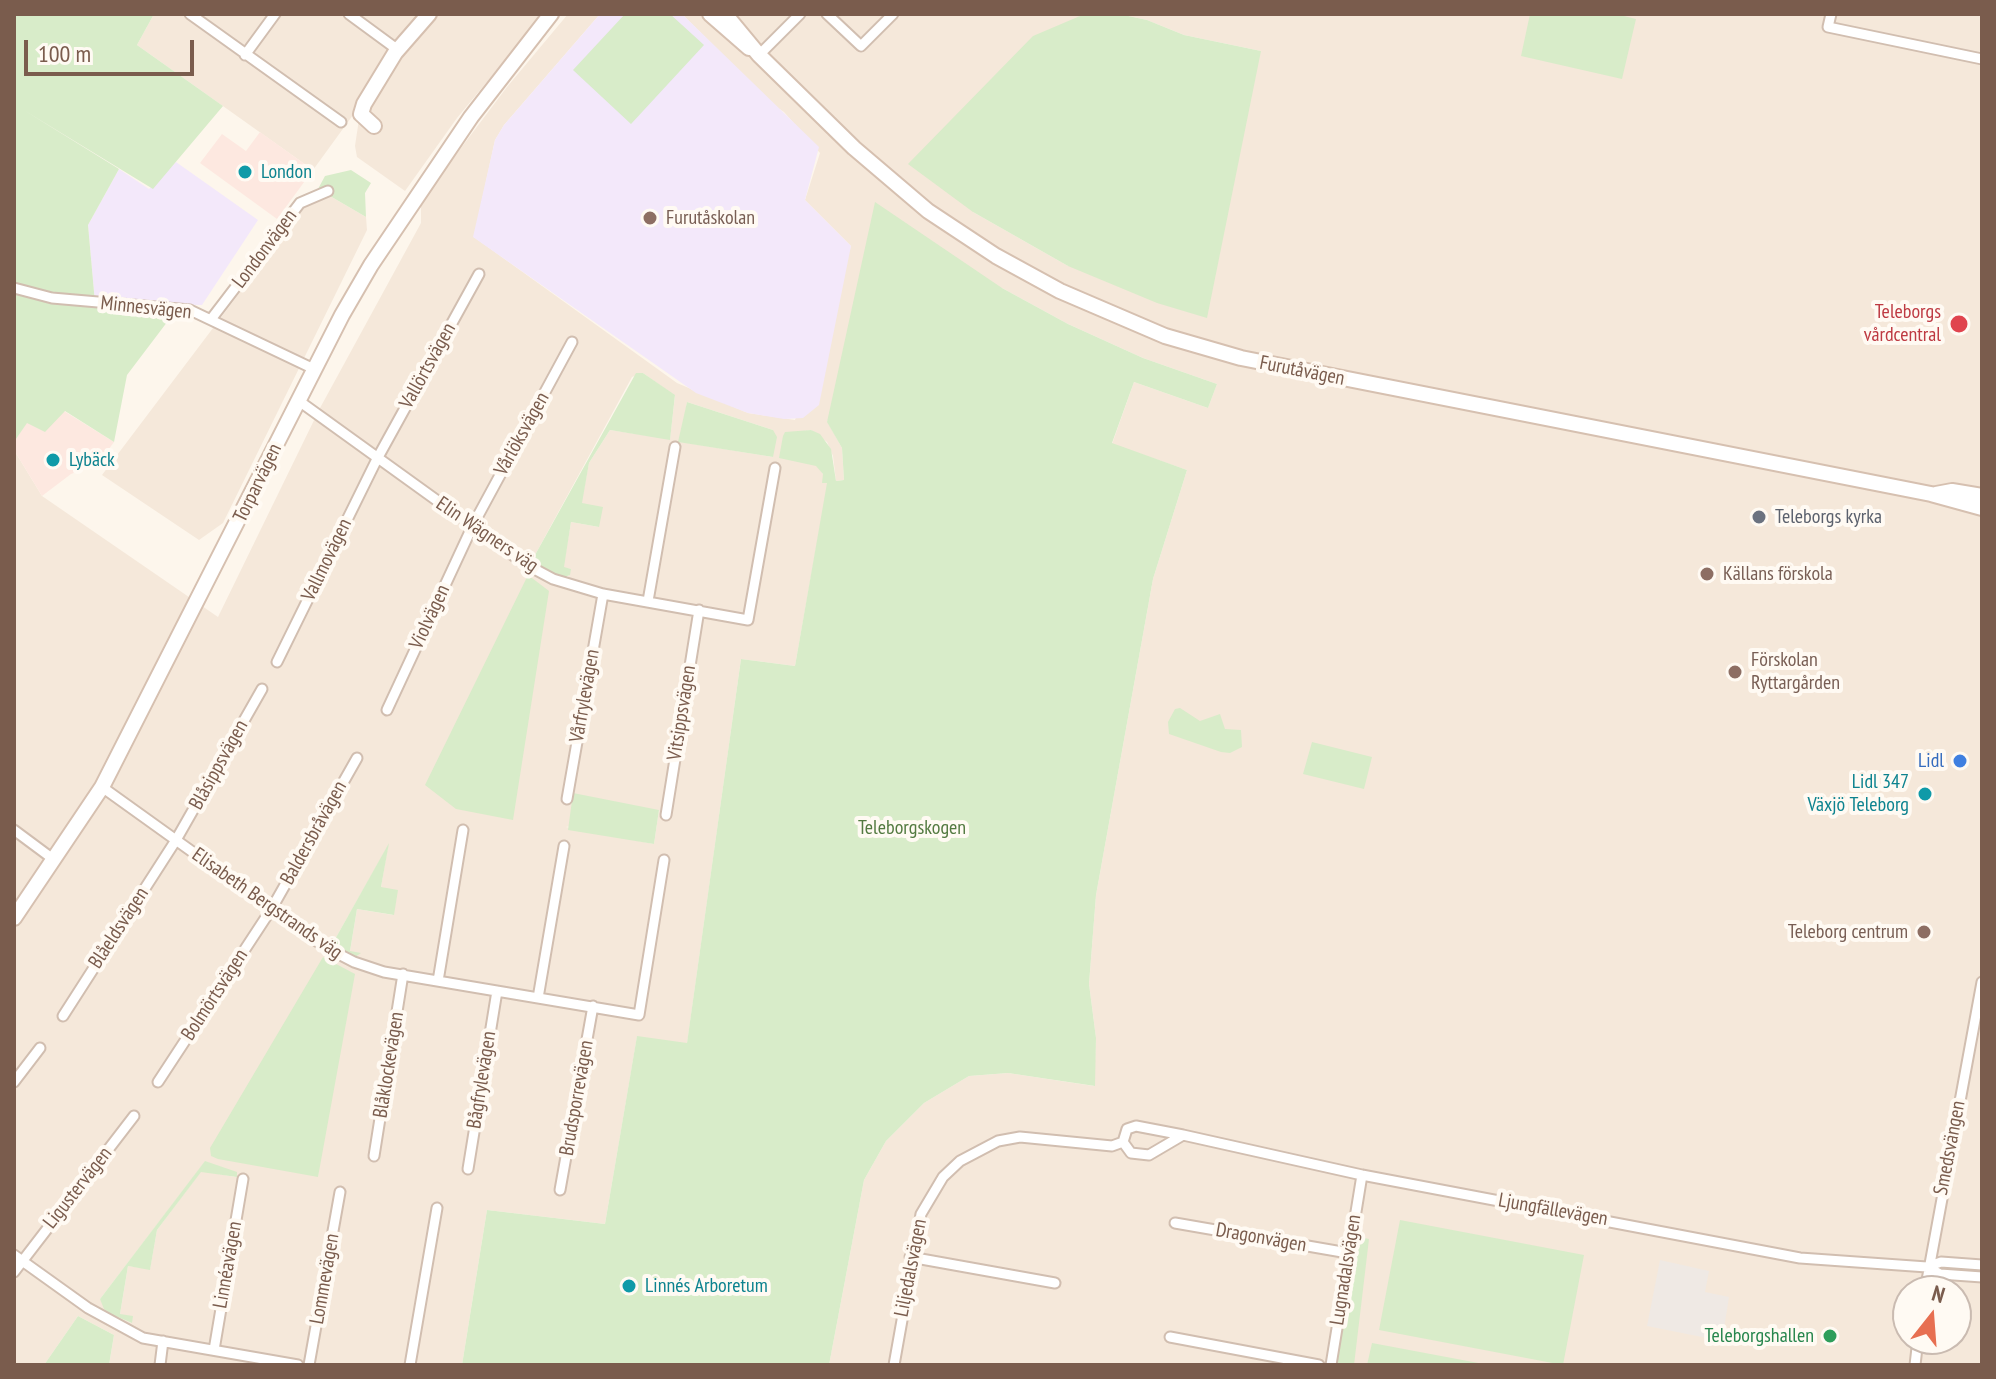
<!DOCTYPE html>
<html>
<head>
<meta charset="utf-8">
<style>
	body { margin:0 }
	#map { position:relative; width:1996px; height:1379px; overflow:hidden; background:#fdf6ec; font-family:"PT Sans Narrow",sans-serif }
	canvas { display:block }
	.frame { position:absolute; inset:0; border:16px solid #7a5c4d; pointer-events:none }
	.north { position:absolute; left:1892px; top:1275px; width:80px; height:80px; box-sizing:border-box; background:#fffaf3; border:2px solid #cabbb1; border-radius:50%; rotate:17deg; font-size:22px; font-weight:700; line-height:32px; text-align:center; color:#7a5c4d }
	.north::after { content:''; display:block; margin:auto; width:28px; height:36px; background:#e76f51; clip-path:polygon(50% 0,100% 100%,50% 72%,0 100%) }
	.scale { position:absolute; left:24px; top:40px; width:170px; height:36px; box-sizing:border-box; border:4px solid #7a5c4d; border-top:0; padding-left:10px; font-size:24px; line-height:28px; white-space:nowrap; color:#7a5c4d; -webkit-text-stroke:6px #fffaf3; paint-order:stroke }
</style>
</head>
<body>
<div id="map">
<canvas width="1996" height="1379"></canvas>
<div class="frame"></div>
<div class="north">N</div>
<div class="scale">100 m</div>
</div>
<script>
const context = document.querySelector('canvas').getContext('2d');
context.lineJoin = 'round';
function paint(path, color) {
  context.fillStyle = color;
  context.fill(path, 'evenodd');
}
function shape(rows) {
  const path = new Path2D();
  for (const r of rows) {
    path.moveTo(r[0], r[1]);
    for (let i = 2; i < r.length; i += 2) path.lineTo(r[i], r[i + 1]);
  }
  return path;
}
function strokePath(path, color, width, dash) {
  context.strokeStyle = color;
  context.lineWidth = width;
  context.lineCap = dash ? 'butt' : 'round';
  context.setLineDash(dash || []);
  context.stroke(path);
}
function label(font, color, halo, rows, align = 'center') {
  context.font = font + ' "PT Sans Narrow",sans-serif';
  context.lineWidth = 8;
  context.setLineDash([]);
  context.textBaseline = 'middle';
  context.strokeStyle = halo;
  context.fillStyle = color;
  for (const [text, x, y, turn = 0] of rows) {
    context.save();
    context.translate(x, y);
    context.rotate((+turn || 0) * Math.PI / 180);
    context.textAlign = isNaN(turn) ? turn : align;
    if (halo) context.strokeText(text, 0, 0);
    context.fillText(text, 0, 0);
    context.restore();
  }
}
paint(shape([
	[154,14,543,14,457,118,405,191,357,157,355,146,359,119,353,115,313,170,137,45],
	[568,14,600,14,504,125,495,140,474,237,677,383,748,413,795,420,851,246,805,200,820,153,784,112,769,102,682,14,1097,14,1080,16,973,212,1068,266,1261,51,1184,35,1147,20,1119,14,1982,14,1982,1365,829,1365,864,1180,886,1141,924,1103,969,1076,1008,1073,1094,1086,1096,1038,1089,984,1096,895,1153,579,1187,470,1112,444,1134,382,1208,408,1217,384,1143,358,1068,324,1002,288,827,421,842,448,844,480,836,481,833,456,827,442,811,430,797,432,828,482,795,666,741,659,687,1044,637,1037,605,1224,487,1210,462,1365,109,1365,114,1335,78,1316,44,1365,14,1365,14,450,42,496,218,617,320,408,421,223,421,201,507,87],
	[643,373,675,396,670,439,610,430,589,463,581,504,599,527,571,522,563,568,571,569,568,577,535,555,632,377],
	[687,402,773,430,773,457,681,442],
	[659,810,654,844,566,827],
	[388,846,381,887,393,915,357,909,350,951,334,941],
	[323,957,340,967,318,1177],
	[205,1162,236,1177,201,1171,157,1230,150,1269,128,1266,120,1314,132,1323,113,1315,100,1299],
	[1908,1291,1956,1291,1956,1339,1908,1339],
	[318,189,366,217,367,230,223,523,199,540,102,475]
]), '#f5e8da');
paint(shape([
	[260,132,313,170,277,219,200,163,222,134,246,151],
	[64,411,114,442,98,464,71,474,42,496,14,450,14,442,27,422]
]), '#fde8e0');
paint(shape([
	[1660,1260,1709,1271,1705,1292,1729,1297,1722,1341,1647,1326]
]), '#efe9e4');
paint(shape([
	[600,14,682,14,819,147,805,200,851,246,819,405,803,418,784,419,748,413,696,393,473,237,495,140,504,125],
	[176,162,258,220,202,305,95,303,88,225,119,169,149,189]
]), '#f3e8fa');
paint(shape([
	[14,14,154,14,137,45,223,106,153,189,22,109,119,169,88,225,95,303,177,309,127,375,114,442,65,411,45,432,27,423,14,442],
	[625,14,670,14,704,45,631,124,573,70],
	[1119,14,1147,20,1184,35,1261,51,1207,318,1157,303,1068,266,973,212,908,164,1033,36,1080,16],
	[1530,14,1616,14,1636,19,1622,79,1521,56],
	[351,170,371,183,365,193,366,217,318,189,325,176],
	[875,202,1002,288,1068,324,1143,358,1217,384,1208,408,1134,382,1112,443,1187,470,1153,579,1096,895,1089,984,1096,1038,1095,1086,1008,1073,969,1076,924,1103,886,1141,864,1180,829,1365,462,1365,487,1210,605,1224,637,1036,687,1043,741,659,795,666,827,483,822,483,823,474,816,466,779,458,783,436,785,432,811,430,820,434,831,449,836,481,844,480,842,448,827,422],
	[636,373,643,373,675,395,670,440,610,430,589,463,582,503,603,507,599,527,571,522,564,567,571,569,570,575,562,578,536,565,535,555],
	[687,402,773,430,777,437,773,457,678,442],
	[528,575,549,591,513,820,456,809,425,785],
	[1180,708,1200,721,1220,714,1225,729,1241,730,1242,747,1230,753,1221,752,1169,734,1168,722,1175,709],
	[1312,742,1372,757,1364,789,1303,774],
	[573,793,659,810,654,844,568,830],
	[389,843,381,887,398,890,394,915,357,909,350,951,361,953,355,957,337,947,334,941],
	[323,957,355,974,318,1177,218,1159,211,1156,210,1148],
	[205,1161,237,1172,237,1177,201,1172,157,1230,150,1270,128,1266,120,1314,133,1316,132,1323,113,1315,104,1309,100,1299],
	[1400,1220,1584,1255,1563,1365,1379,1330],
	[1356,1236,1369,1239,1354,1365,1335,1365],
	[78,1316,114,1335,109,1365,44,1365],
	[1372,1343,1489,1365,1367,1365]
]), '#d8ecc9');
const street = shape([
	[190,14,341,122],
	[349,14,398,50],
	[827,14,861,46,893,14],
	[1831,14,1828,27,1982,59],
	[245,55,275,14],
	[759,55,800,14],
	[14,288,52,298,190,310,316,370],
	[212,318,300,203,328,191],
	[299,401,525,564,553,579,603,594,748,620,775,468],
	[648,601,675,447],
	[277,662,377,459,479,274],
	[387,710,473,525,572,342],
	[102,787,325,947,354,962,384,972,639,1015,664,860],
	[567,799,603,594],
	[666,815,699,610],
	[14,830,53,859],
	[438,981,463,830],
	[538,998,564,846],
	[63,1016,176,840,262,689],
	[14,1082,40,1048],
	[158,1082,272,908,357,758],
	[1183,1135,1149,1155,1131,1153,1123,1142,1127,1129,1136,1126,1183,1135,1362,1175,1800,1258,1927,1267,1941,1262,1982,1265],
	[374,1156,403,974],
	[468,1169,497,991],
	[560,1190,593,1006],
	[1175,1223,1348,1253],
	[14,1255,88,1308,143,1338,298,1365],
	[910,1257,1055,1283],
	[1927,1267,1940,1274,1982,1277],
	[14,1272,134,1116],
	[1925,1291,1982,982],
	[1170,1337,1319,1365],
	[214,1350,243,1179],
	[160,1365,163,1341],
	[309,1365,340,1192],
	[410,1365,437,1208],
	[894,1365,921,1214,943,1177,960,1161,998,1141,1020,1137,1112,1146,1123,1142],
	[1331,1365,1362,1175],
	[1915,1365,1918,1339]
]);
const secondary = shape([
	[710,14,749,48],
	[725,14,759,55,854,148,928,211,996,256,1060,291,1165,336,1241,358,1931,494,1982,508],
	[374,126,361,114,364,104,395,53,429,14],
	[1936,494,1952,491,1982,496],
	[14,918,102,787,342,315,371,265,471,117,551,14]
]);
strokePath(street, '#d1beb0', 13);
strokePath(secondary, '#d6c0b0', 18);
strokePath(street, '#fff', 9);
strokePath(secondary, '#fff', 14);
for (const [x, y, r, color] of [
	[245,172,8,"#0f9aa8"],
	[650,218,8,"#8d6e63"],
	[1959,324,10,"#e0444e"],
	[53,460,8,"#0f9aa8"],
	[1759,517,8,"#6b7280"],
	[1707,574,8,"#8d6e63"],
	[1735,672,8,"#8d6e63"],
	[1960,761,8,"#3f7fe0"],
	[1925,794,8,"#0f9aa8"],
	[1924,932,8,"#8d6e63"],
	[629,1286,8,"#0f9aa8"],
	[1830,1336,8,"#2e9e5b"]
]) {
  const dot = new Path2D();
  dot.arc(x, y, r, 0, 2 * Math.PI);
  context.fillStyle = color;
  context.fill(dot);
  strokePath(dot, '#fffaf3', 3);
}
label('20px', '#0d838f', '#fffaf3', [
	["London",261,172],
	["Lybäck",69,460],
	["Lidl 347",1909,782,"right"],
	["Växjö Teleborg",1909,805,"right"],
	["Linnés Arboretum",645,1286]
], 'left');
label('20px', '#785e54', '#fffaf3', [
	["Furutåskolan",666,218],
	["Källans förskola",1723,574],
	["Förskolan",1751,660],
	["Ryttargården",1751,683],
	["Teleborg centrum",1908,932,"right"]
], 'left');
label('20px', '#7a5c4d', '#fffaf3', [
	["Londonvägen",265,249,-53],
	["Minnesvägen",146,308,6],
	["Vallörtsvägen",428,366,-61],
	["Furutåvägen",1302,371,11],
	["Vårlöksvägen",522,434,-61],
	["Torparvägen",258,483,-64],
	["Elin Wägners väg",487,535,34],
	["Vallmovägen",327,560,-64],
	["Violvägen",430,617,-65],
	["Vårfrylevägen",585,696,-80],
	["Vitsippsvägen",682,713,-81],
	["Blåsippsvägen",219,765,-61],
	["Baldersbråvägen",314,833,-61],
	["Elisabeth Bergstrands väg",267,904,35],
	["Blåeldsvägen",119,928,-57],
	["Bolmörtsvägen",215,995,-57],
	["Blåklockevägen",389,1065,-81],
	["Bågfrylevägen",482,1080,-81],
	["Brudsporrevägen",577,1098,-80],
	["Smedsvängen",1950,1148,-79],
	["Ligustervägen",78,1188,-52],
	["Ljungfällevägen",1553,1210,10],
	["Dragonvägen",1261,1238,10],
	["Linnéavägen",228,1265,-80],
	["Liljedalsvägen",911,1268,-79],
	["Lugnadalsvägen",1346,1270,-81],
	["Lommevägen",325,1279,-80]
]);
label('20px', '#be3a42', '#fffaf3', [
	["Teleborgs",1941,312],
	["vårdcentral",1941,335]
], 'right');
label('20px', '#5b616d', '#fffaf3', [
	["Teleborgs kyrka",1775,517]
], 'left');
label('20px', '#366cbe', '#fffaf3', [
	["Lidl",1944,761]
], 'right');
label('20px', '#537a41', '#fffaf3', [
	["Teleborgskogen",912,828]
]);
label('20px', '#27864d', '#fffaf3', [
	["Teleborgshallen",1814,1336]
], 'right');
</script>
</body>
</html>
